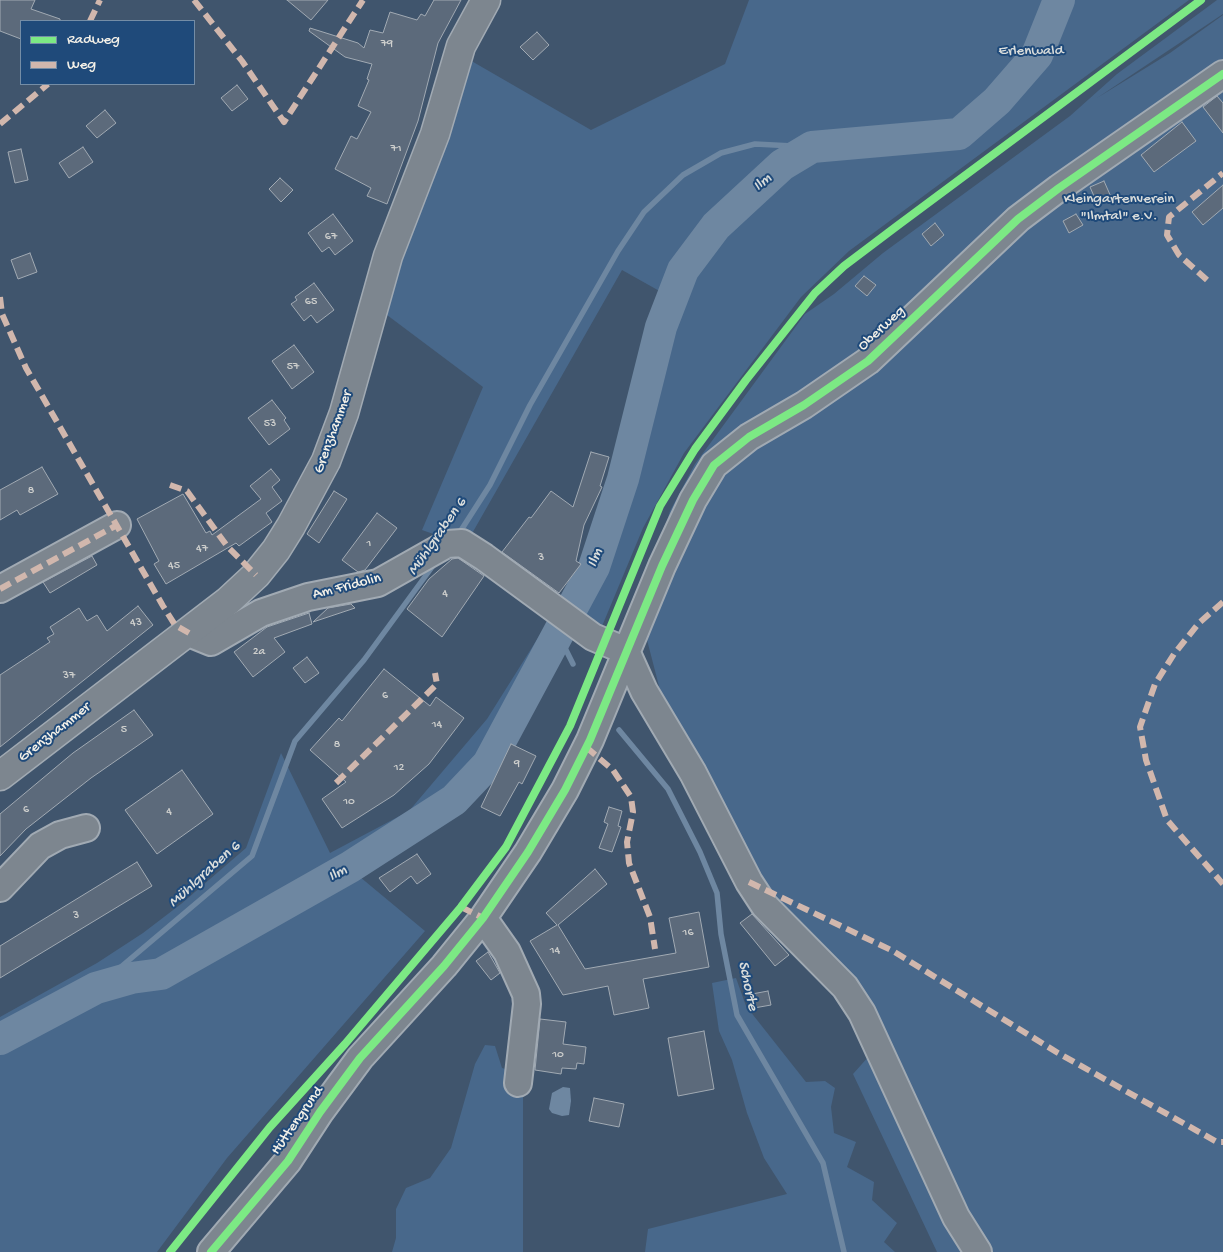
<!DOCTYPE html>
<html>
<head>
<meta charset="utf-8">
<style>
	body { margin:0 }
	#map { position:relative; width:1223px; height:1252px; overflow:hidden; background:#40556d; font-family:"Gochi Hand",sans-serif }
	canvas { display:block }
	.legend { position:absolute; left:20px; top:20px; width:175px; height:65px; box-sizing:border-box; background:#1f4a7a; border:1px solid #748da6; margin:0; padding:6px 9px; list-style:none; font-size:15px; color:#f4f1e8 }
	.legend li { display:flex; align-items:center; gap:10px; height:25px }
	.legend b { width:25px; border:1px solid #748da6 }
</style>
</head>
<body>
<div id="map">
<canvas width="1223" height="1252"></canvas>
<ul class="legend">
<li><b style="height:6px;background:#7ce984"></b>Radweg</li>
<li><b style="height:6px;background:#d1b7ad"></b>Weg</li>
</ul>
</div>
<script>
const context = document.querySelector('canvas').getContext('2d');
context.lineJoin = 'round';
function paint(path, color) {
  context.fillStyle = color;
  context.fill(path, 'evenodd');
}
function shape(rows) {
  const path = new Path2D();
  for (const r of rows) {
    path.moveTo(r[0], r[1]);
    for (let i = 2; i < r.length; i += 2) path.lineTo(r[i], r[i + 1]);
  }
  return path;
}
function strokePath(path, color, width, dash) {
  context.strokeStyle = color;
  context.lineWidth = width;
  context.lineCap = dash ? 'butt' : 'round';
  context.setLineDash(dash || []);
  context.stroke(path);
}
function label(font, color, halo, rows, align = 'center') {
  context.font = font + ' "Gochi Hand",sans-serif';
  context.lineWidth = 4;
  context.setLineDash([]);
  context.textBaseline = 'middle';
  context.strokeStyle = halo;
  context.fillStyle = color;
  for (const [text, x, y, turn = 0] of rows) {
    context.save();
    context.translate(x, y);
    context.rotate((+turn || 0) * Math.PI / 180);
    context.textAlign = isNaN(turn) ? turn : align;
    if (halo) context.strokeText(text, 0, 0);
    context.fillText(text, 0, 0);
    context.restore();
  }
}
paint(shape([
	[749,0,1189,0,849,251,801,297,684,453,643,528,600,631,563,606,600,570,615,477,663,293,622,270,470,537,442,537,422,530,483,387,383,312,468,59,591,130,725,64],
	[1217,0,1223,0,1223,14,1097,98,1170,53,1223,15,1223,1252,937,1252,853,1074,886,1037,851,979,764,892,660,690,646,636,720,465,872,368,936,309,904,314,880,339,852,363,715,453,670,537,660,543,670,511,695,464,805,314,834,294,883,253,1070,116,1117,74],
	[553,614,572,636,486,775,467,799,404,842,354,872,425,931,227,1158,157,1252,0,1252,0,1017,97,963,143,933,181,904,246,848,281,753,330,853,409,811,487,719],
	[736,978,746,1006,806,1082,825,1081,835,1088,831,1107,834,1133,856,1142,847,1167,874,1182,872,1200,897,1223,884,1242,895,1252,645,1252,648,1229,787,1194,764,1158,747,1113,732,1060,719,1031,712,983],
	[485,1045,495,1046,502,1068,523,1074,523,1252,392,1252,396,1238,396,1209,406,1188,430,1178,451,1148,475,1064]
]), '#48688b');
paint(shape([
	[563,1087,570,1088,571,1101,569,1115,562,1116,552,1113,549,1109,552,1093]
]), '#6e87a1');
strokePath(shape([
	[458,535,490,485,530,405,618,251,644,212,683,175,721,153,755,144,812,147],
	[558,634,573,664],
	[619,730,668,789,700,852,717,893,721,934,737,1015,823,1163,844,1252],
	[96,988,252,856,295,741,364,660,435,563]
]), '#6e87a1', 5.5);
strokePath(shape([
	[0,1039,96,988,131,978,161,974,350,867,454,800,488,764,594,567,623,479,661,327,683,270,716,226,782,165,812,147,959,134,997,101,1037,55,1059,0]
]), '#6e87a1', 32);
const building = shape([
	[0,0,35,0,31,9,60,19,60,21,21,21,21,39,0,31,0,0],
	[287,0,328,0,311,20,287,0],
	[434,0,461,0,438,43,418,121,387,204,367,196,371,188,335,169,351,136,357,139,371,112,358,106,369,80,367,79,372,64,345,57,309,31,310,28,358,43,364,48,370,30,383,33,390,12,417,20,421,14,425,16,434,0],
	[537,32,549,45,533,60,520,47,537,32],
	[237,85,248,99,232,111,221,98,237,85],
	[1217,96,1223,103,1223,133,1203,107,1217,96],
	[105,110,116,123,97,138,86,126,105,110],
	[1182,122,1196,141,1154,172,1141,155,1182,122],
	[83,147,93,162,69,178,59,163,83,147],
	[21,149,28,180,15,183,8,152,21,149],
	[280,178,293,190,281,202,269,189,280,178],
	[1104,181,1111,197,1097,203,1090,187,1104,181],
	[1223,185,1223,208,1203,225,1192,212,1223,185],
	[333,214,353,241,335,255,329,247,322,252,308,233,333,214],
	[1076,214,1083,225,1069,233,1063,221,1076,214],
	[935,223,944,235,931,246,922,234,935,223],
	[30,253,37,272,18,279,11,260,30,253],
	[864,276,876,285,867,296,855,286,864,276],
	[314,283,334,310,317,323,311,315,304,321,291,304,297,300,295,297,314,283],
	[294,345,314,372,292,389,272,361,294,345],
	[272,400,286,418,284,420,290,429,269,445,248,418,272,400],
	[591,452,609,457,600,486,602,487,584,525,576,561,581,564,559,593,502,552,529,517,531,518,551,491,573,507,591,452],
	[42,467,58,494,20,515,17,510,0,520,0,490,42,467],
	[271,469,280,480,272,487,282,501,266,513,272,522,239,546,236,543,166,584,154,564,159,561,137,519,183,494,206,533,210,531,212,535,261,499,250,486,271,469],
	[334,491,347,499,319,543,307,534,334,491],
	[377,513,397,528,365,570,358,572,342,560,377,513],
	[92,556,97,565,50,593,43,582,92,556],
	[458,558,484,576,442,637,407,609,429,579,452,559,458,558],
	[351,604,355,608,313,622,328,608,351,604],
	[138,606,153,625,0,747,0,675,50,642,47,638,54,634,50,627,79,608,87,621,97,615,107,631,138,606],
	[309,613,312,624,274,638,285,652,253,677,234,652,267,627,309,613],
	[307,657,319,673,305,683,293,668,307,657],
	[384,669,430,706,436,697,464,718,429,764,394,795,342,828,322,799,346,782,310,750,339,718,342,721,384,669],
	[134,710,153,735,91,778,26,829,0,856,0,814,73,753,134,710],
	[511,744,536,756,522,784,519,782,500,816,481,807,511,744],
	[182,770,213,814,157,854,125,810,182,770],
	[609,807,622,811,618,826,621,827,612,852,599,848,608,824,604,822,609,807],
	[417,854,431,874,417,884,411,876,390,892,379,878,417,854],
	[137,862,152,886,0,978,0,946,137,862],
	[595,869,607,884,558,925,585,969,676,953,669,918,699,912,709,967,643,979,649,1008,614,1015,608,986,563,995,530,941,557,925,546,913,595,869],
	[752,914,789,955,775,966,740,923,752,914],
	[488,952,500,973,491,980,476,961,488,952],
	[768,991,771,1005,754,1008,752,994,768,991],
	[540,1019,566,1022,563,1044,586,1047,584,1064,577,1063,576,1069,562,1068,561,1074,535,1070,540,1019],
	[704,1031,714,1089,678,1096,668,1038,704,1031],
	[594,1098,624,1104,619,1127,589,1121,594,1098]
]);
paint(building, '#5c6a7b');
strokePath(building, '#a1aab3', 1);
const minor = shape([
	[0,589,117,525],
	[189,633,211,642,261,613,308,597,378,583,447,544,462,543,484,557,593,637,626,651],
	[626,651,644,691,693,773,749,882,764,905,845,987,862,1013,956,1217,978,1252],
	[0,888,40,846,60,835,86,828],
	[483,918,507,952,526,994,527,1004,518,1083],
	[211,1252,288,1161,320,1112,360,1058,444,966,483,918,528,852,565,790,590,740,662,566,693,500,714,465,749,437,804,405,868,361,1018,219,1059,188,1223,74]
]);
const major = shape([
	[0,776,228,601,256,575,276,550,291,526,326,461,344,413,388,256,435,134,461,46,486,0]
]);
strokePath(minor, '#a1aab3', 30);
strokePath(major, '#a1aab3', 31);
strokePath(minor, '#7d868f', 26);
strokePath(major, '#7d868f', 28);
strokePath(shape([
	[194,0,242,61,284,122,363,0],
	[90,21,100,0],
	[0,124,48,84],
	[1207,280,1179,255,1167,235,1169,217,1223,173],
	[0,297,2,314,26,368,163,606,175,625,189,633],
	[170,485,187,491,227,546,256,575],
	[0,589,117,525],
	[1223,602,1199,623,1174,654,1155,684,1140,727,1146,760,1167,820,1223,884],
	[586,747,613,770,631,797,633,812,627,842,629,863,650,917,655,949],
	[336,783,437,684,435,673],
	[749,882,893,951,1058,1053,1217,1142,1223,1142],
	[461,907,483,918]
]), '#d1b7ad', 6, [12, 6]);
strokePath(shape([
	[170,1252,270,1127,345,1044,461,907,506,847,570,726,660,506,695,449,746,380,815,293,844,266,897,226,1201,0],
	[211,1252,288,1161,320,1112,360,1058,444,966,483,918,528,852,565,790,590,740,662,566,693,500,714,465,749,437,804,405,868,361,1018,219,1059,188,1223,74]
]), '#7ce984', 8);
label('12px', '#cecfcd', null, [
	["79",387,44],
	["71",396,149],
	["67",331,237],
	["65",311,302],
	["57",293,367],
	["53",270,424],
	["8",31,491],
	["1",369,544],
	["47",202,549],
	["3",541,558],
	["45",174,566],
	["4",445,594],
	["43",136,623],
	["2a",259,652],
	["37",69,676],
	["6",385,696],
	["14",437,725],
	["5",124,730],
	["8",337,745],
	["9",517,764],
	["12",399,768],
	["10",349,802],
	["6",26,810],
	["4",169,812],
	["3",76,916],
	["16",688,933],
	["14",555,951],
	["10",558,1055]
]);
label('15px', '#dadddb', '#1f4a7a', [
	["Erlenwald",1031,52],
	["Kleingartenverein",1119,200],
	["\"Ilmtal\" e.V.",1119,217]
]);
label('15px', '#f4f1e8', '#1f4a7a', [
	["Oberweg",882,329,-43],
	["Grenzhammer",334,432,-70],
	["Am Fridolin",347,587,-14],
	["Grenzhammer",55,733,-38],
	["Hüttengrund",298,1121,-55]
]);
label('italic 16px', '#dadddb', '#1f4a7a', [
	["Ilm",763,183,-42],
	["Mühlgraben 6",438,537,-55],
	["Ilm",596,558,-70],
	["Ilm",338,874,-30],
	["Mühlgraben 6",205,875,-42],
	["Schorte",747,986,78]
]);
</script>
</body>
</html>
